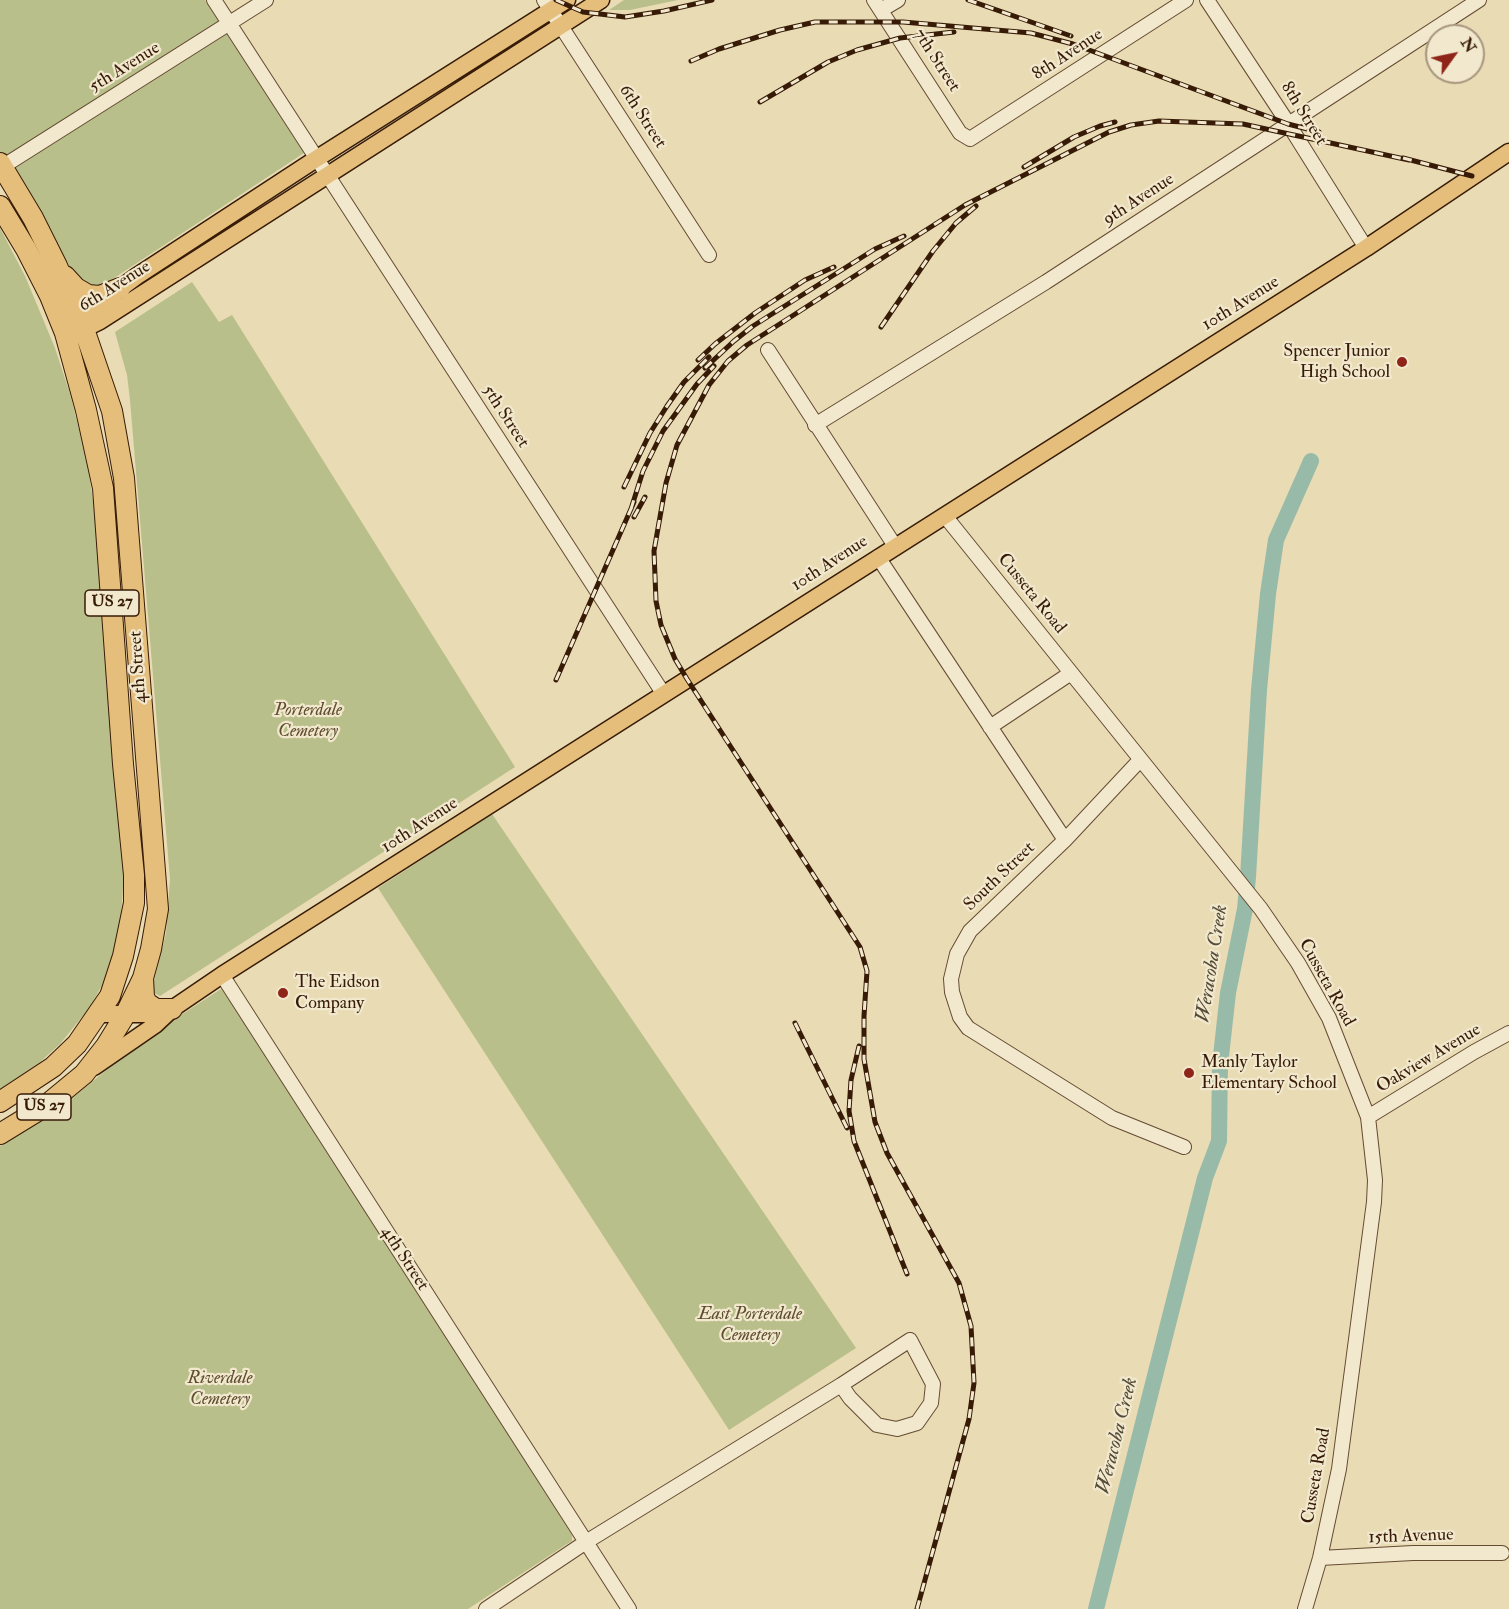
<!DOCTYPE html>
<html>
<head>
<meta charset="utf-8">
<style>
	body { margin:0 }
	#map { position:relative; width:1509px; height:1609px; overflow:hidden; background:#e9dbb3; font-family:"IM FELL Double Pica",serif }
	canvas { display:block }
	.north { position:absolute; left:1425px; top:24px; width:60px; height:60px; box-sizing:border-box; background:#f1e8ce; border:2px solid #a7967e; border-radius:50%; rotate:57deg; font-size:16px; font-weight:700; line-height:24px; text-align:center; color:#371b07 }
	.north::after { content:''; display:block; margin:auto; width:21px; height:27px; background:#8f2418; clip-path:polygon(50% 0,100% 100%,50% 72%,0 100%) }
</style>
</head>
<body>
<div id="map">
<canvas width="1509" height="1609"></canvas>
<div class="north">N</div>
</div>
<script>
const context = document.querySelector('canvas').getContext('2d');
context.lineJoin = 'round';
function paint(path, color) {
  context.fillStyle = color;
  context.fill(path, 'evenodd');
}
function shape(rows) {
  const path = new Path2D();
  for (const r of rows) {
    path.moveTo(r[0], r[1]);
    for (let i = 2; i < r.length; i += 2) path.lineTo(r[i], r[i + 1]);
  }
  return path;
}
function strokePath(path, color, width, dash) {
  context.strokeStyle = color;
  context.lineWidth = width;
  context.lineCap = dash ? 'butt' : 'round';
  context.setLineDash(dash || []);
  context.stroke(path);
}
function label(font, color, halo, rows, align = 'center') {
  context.font = font + ' "IM FELL Double Pica",serif';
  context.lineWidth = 4.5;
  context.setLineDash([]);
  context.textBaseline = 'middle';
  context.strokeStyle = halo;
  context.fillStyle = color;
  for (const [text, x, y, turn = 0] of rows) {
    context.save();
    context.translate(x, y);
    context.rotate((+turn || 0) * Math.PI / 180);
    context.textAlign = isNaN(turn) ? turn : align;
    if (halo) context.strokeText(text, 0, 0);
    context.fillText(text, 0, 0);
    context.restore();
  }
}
paint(shape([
	[0,0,205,0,304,153,102,286,92,288,70,270,0,156],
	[624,0,678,0,630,10,609,10],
	[0,228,25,276,55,348,70,394,87,460,95,514,104,604,124,873,120,931,102,985,90,1007,60,1044,40,1062,0,1089],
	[192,282,219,322,232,315,515,767,160,996,154,993,153,985,166,933,170,879,130,400,127,375,115,332],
	[492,814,856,1348,729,1430,378,888],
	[221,989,227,992,572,1535,572,1541,567,1544,468,1609,0,1609,0,1146,71,1099,144,1039]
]), '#b9bf8a');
strokePath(shape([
	[1096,1609,1205,1178,1219,1141,1220,1065,1228,993,1245,909,1248,877,1259,690,1268,594,1276,540,1311,461]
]), '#98bba9', 16);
const minor = shape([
	[214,0,663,693],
	[544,0,709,255],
	[874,0,960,133,970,139,1186,0],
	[1207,0,1284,117,1366,248],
	[881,10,898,0],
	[2,167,266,0],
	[768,350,895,546],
	[815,425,1046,282,1479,0],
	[945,516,1261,909,1298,963,1329,1018,1368,1117,1375,1180,1374,1202,1339,1469,1320,1558,1305,1609],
	[878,557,1065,840],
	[990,727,1071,673],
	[1140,760,1065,840,970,931,957,954,951,979,952,992,960,1017,968,1028,1112,1118,1184,1147],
	[222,975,629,1609],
	[1368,1117,1474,1052,1509,1033],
	[910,1340,933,1384,931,1403,917,1423,897,1429,877,1425,850,1398,841,1385,910,1340],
	[1320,1558,1413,1553,1502,1553],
	[486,1609,586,1542,841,1385]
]);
const major = shape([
	[71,325,78,317,91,310,137,276,316,159,567,0],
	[71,331,84,329,100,321,601,0],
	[99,1014,158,1014,169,1010],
	[94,1067,155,1025,172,1009,222,975,1366,248,1509,152]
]);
const highway = shape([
	[0,163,33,218,57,266,84,329,112,411,124,478,158,909,151,949,143,978,125,1015,106,1046,84,1074,44,1107,0,1134],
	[0,206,26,249,50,296,65,333,86,410,103,488,123,764,134,875,134,903,123,956,110,996,77,1044,53,1067,0,1102],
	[65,276,76,288,88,295,100,296,120,288],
	[143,978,144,997,147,1003,156,1009,172,1009]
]);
strokePath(minor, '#644b32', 16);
strokePath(major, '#371b07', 19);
strokePath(highway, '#371b07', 22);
strokePath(minor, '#f1e8ce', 14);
strokePath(major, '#e4be7a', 16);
strokePath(highway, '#e4be7a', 20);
const rail = shape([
	[556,0,583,12,625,17,664,11,712,0],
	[968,0,1071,36],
	[691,61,719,49,780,30,815,22,903,22,1031,33,1073,44,1288,124,1319,132],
	[760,102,828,62,857,50,900,38,954,32],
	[1403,158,1472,176],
	[1024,167,1074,137,1100,126,1115,122],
	[881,327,933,251,956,223,976,206],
	[698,360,715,344,755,313,805,280,834,267],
	[705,368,734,341,753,326,875,249,904,236],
	[624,487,650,433,667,406,684,382,709,357],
	[631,509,643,471,663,431,697,384,714,366],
	[634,517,645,497],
	[556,680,634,502],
	[795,1023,847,1128],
	[859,1046,851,1080,849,1111,854,1141,907,1274],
	[917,1609,969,1419,974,1383,971,1326,959,1283,887,1153,875,1122,864,1059,864,1016,867,971,860,947,687,679,675,659,661,625,656,601,654,551,666,483,677,445,709,385,728,361,747,345,965,205,1109,132,1131,125,1159,121,1243,124,1409,160]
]);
strokePath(rail, '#371b07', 5);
strokePath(rail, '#f1e8ce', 3, [9]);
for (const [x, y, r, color] of [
	[1402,362,6,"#8f2418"],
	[283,993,6,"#8f2418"],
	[1189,1073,6,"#8f2418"]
]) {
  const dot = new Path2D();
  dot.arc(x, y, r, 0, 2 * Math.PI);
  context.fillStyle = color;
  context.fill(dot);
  strokePath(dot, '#f1e8ce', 2);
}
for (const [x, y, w] of [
	[112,603,54],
	[44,1107,54]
]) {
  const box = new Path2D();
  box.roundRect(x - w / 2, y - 13, w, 26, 4.5);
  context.fillStyle = '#f1e8ce';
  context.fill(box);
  strokePath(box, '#371b07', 1.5);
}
label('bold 16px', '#371b07', null, [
	["US 27",112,603],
	["US 27",44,1107]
]);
label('18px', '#371b07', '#f1e8ce', [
	["8th Avenue",1068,55,-33],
	["7th Street",936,61,57],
	["5th Avenue",125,68,-32],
	["8th Street",1303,114,58],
	["6th Street",642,117,57],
	["9th Avenue",1139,200,-33],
	["6th Avenue",115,287,-32],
	["10th Avenue",1241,304,-32],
	["5th Street",505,417,57],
	["10th Avenue",830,564,-33],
	["Cusseta Road",1031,594,51],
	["4th Street",139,667,-94],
	["10th Avenue",420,826,-33],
	["South Street",1000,877,-44],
	["Cusseta Road",1326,983,61],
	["Oakview Avenue",1429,1059,-31],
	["4th Street",404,1259,57],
	["Cusseta Road",1317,1476,-80],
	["15th Avenue",1411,1537,-2]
]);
label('18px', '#371b07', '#f1e8ce', [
	["Spencer Junior",1390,352,"right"],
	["High School",1390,373,"right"],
	["The Eidson",295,983],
	["Company",295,1004],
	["Manly Taylor",1201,1063],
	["Elementary School",1201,1084]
], 'left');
label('italic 18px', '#5e4c2e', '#f1e8ce', [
	["Porterdale",308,711],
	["Cemetery",308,732],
	["East Porterdale",750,1315],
	["Cemetery",750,1336],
	["Riverdale",220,1379],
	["Cemetery",220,1400]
]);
label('italic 20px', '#544b38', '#f1e8ce', [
	["Weracoba Creek",1213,964,-81],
	["Weracoba Creek",1118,1436,-76]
]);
</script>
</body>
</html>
